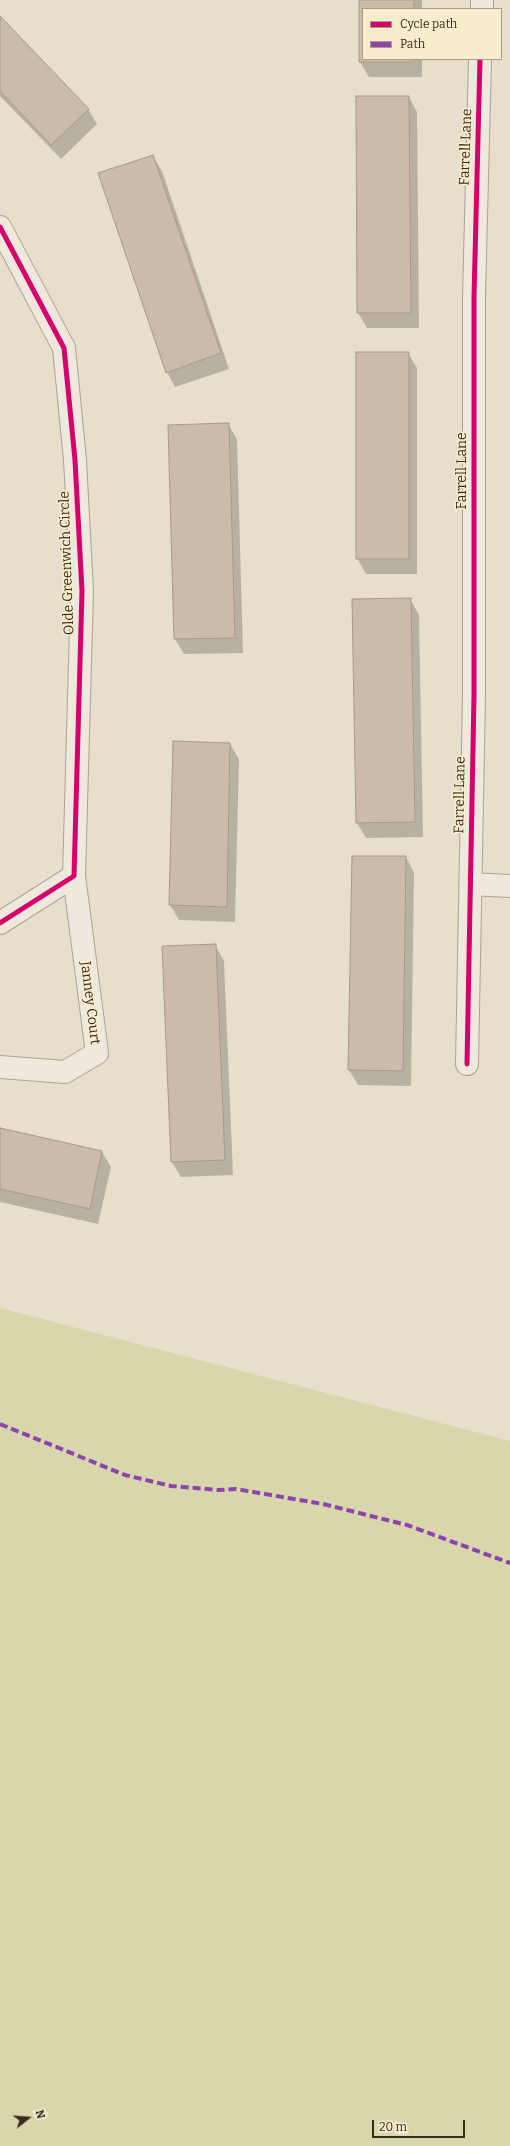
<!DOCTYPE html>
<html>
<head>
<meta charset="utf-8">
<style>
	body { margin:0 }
	#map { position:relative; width:510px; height:2146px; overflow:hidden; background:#e7decb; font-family:Bitter,serif }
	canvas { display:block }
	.legend { position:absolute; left:362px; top:8px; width:140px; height:52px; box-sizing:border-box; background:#f9edcf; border:1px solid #ad9f87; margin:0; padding:5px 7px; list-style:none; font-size:12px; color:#3b2a1b }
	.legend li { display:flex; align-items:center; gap:8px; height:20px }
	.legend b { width:20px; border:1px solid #ad9f87 }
	.north { position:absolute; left:8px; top:2098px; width:40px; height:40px; -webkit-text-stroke:3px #f9edcf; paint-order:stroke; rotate:73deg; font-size:11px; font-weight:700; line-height:16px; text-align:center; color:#3b2a1b }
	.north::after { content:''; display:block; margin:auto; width:14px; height:18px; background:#3b2a1b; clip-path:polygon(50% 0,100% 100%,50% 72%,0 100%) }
	.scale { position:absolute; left:372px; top:2120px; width:93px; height:18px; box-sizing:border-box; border:2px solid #3b2a1b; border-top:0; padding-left:5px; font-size:12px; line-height:14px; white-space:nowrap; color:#3b2a1b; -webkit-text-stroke:3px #f9edcf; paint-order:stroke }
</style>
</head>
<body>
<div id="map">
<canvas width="510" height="2146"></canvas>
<ul class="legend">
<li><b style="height:5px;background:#d6006c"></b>Cycle path</li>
<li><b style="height:5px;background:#8e44ad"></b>Path</li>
</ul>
<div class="north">N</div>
<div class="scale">20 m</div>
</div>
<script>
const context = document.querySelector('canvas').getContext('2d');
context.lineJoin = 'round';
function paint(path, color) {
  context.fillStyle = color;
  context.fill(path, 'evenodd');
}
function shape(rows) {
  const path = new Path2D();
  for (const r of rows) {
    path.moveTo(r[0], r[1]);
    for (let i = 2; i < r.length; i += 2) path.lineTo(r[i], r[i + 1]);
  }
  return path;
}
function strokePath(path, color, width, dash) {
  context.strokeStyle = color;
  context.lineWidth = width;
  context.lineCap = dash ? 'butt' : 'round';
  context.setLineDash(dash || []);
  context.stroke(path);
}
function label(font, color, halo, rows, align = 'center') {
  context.font = font + ' Bitter,serif';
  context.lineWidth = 3;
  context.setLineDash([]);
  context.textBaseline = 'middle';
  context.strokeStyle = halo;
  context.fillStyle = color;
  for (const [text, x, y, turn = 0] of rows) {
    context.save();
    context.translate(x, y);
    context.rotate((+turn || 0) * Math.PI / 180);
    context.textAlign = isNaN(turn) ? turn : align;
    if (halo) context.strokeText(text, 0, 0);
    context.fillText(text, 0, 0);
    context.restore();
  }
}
paint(shape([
	[0,1308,510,1441,510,2146,0,2146]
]), '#d8d7ac');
paint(shape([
	[360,0,422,0,422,9,363,9,363,59,422,59,422,77,369,77,360,62],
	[0,18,88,109,97,124,61,159,0,96],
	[357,97,409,97,417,112,419,328,367,328,358,313],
	[153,156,162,171,229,369,175,387,167,372],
	[408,353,417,368,417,574,366,574,357,558],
	[228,424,237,439,243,653,184,654,175,639],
	[410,599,419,615,423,837,366,838,357,823],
	[174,742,230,744,239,759,235,922,179,920,170,905],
	[406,857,414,873,411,1086,358,1085,349,1070],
	[215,945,224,961,233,1175,181,1177,172,1162],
	[0,1129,102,1152,111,1167,98,1224,0,1202]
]), '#0003');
const building = shape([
	[359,0,414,0,414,9,363,9,363,59,414,59,414,62,359,62,359,0],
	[0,16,89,109,51,145,0,91,0,16],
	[356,96,409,96,411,313,357,313,356,96],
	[153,155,221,353,166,373,98,173,153,155],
	[356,352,409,352,409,559,356,559,356,352],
	[229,423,235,638,174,639,168,425,229,423],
	[411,598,415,822,356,823,352,599,411,598],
	[173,741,230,743,227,907,169,905,173,741],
	[352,856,406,856,403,1071,348,1070,352,856],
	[216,944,225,1160,171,1162,162,946,216,944],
	[0,1128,102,1151,90,1209,0,1189,0,1128]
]);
paint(building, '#cbbbab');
strokePath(building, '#a7998a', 1);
const minor = shape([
	[482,9,482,0],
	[0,227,64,348,75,460,82,591,74,876,0,923],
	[471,884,510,886],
	[467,1064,474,695,474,297,480,59],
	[0,1067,65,1072,97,1053,74,876]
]);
strokePath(minor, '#aca294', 24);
strokePath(minor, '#eee8dd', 22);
strokePath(shape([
	[0,1424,125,1475,171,1486,218,1490,236,1489,323,1504,407,1525,510,1563]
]), '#8e44ad', 4, [8, 4]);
strokePath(shape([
	[0,227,64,348,75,460,82,591,74,876,0,923],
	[467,1064,474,695,474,297,480,59]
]), '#d6006c', 5);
label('14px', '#3b2a1b', '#f9edcf', [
	["Farrell Lane",466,147,-88],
	["Farrell Lane",462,471,-90],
	["Olde Greenwich Circle",67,563,-92],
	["Farrell Lane",460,795,-89],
	["Janney Court",90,1003,83]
]);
</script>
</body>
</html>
